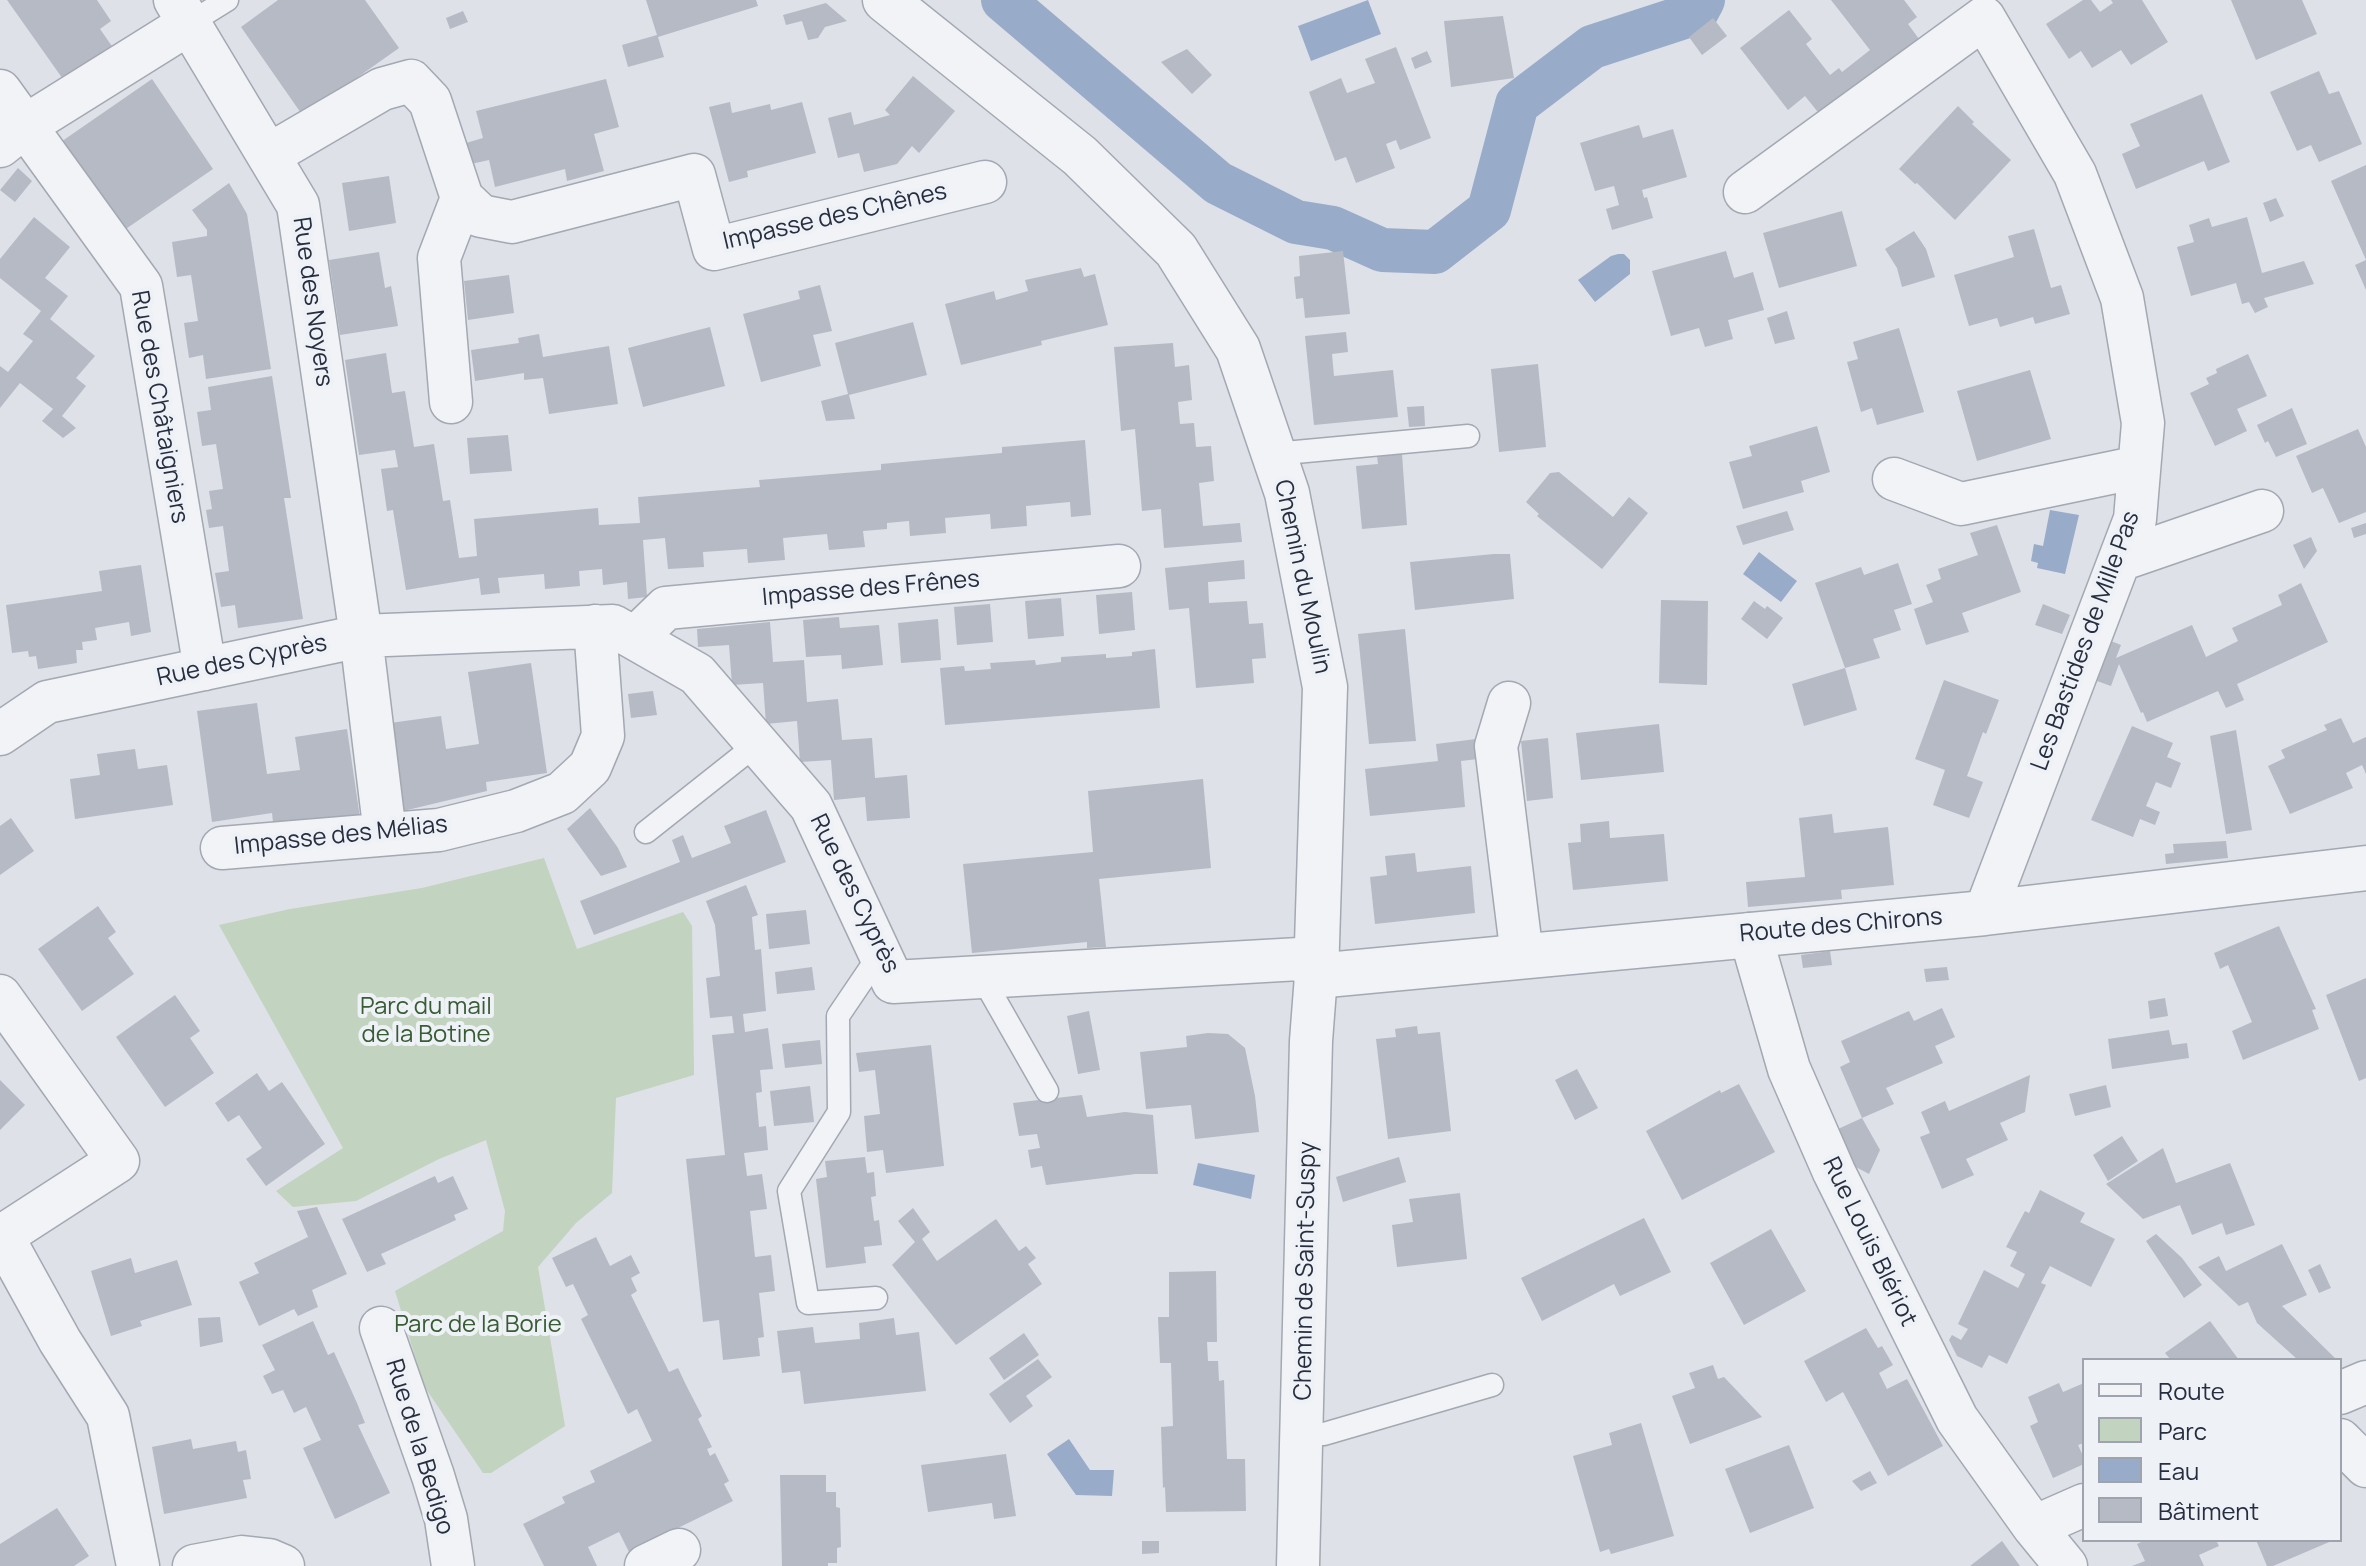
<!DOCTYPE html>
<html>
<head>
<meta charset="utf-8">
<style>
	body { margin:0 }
	#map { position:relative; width:2366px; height:1566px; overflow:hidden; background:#dee1e8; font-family:Manrope,sans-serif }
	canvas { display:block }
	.legend { position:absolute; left:2082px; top:1358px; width:260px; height:184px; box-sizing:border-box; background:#eef1f6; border:2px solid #9ea3ad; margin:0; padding:10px 14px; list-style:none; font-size:24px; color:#272e40 }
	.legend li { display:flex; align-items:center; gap:16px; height:40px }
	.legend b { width:40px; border:2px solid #9ea3ad }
</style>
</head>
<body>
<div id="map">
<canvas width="2366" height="1566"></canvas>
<ul class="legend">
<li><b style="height:10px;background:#f1f3f7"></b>Route</li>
<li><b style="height:22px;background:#c2d3bf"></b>Parc</li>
<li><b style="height:22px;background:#98acca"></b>Eau</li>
<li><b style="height:22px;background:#b5bac5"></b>Bâtiment</li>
</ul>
</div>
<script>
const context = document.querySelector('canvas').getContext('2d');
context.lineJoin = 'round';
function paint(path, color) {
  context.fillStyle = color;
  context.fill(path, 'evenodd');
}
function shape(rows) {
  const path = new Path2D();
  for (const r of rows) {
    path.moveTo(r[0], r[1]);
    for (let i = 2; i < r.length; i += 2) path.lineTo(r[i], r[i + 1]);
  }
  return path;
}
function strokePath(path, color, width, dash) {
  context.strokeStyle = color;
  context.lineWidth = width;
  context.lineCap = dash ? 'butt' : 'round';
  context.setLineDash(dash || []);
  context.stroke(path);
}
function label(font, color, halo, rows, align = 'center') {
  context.font = font + ' Manrope,sans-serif';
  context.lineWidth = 8;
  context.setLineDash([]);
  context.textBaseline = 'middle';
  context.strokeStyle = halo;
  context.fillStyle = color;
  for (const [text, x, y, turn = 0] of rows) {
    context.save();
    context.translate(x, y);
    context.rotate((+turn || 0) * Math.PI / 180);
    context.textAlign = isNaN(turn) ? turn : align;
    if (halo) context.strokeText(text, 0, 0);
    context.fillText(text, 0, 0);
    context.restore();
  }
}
paint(shape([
	[544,858,577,949,683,912,692,926,694,1075,616,1098,612,1193,576,1223,538,1267,565,1426,491,1473,483,1473,424,1386,395,1291,503,1231,505,1211,486,1140,439,1159,356,1201,293,1207,276,1191,343,1148,219,925,290,909,422,888]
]), '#c2d3bf');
paint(shape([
	[1368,0,1381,34,1311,61,1298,26],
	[1618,254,1624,254,1630,260,1630,274,1595,302,1578,280,1611,256],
	[2050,510,2079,515,2065,574,2037,568,2038,563,2031,561,2034,544,2043,546],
	[1759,552,1797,581,1781,602,1743,574],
	[1198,1163,1255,1175,1251,1199,1193,1185],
	[1069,1439,1090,1470,1114,1470,1112,1496,1076,1495,1047,1454]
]), '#98acca');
strokePath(shape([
	[1003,0,1218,183,1296,222,1333,228,1382,250,1435,252,1489,210,1517,104,1592,47,1696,13,1703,0]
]), '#98acca', 44);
paint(shape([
	[7,0,97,0,111,21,100,29,114,49,65,82],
	[278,0,365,0,399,48,303,116,241,27],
	[646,0,756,0,758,6,658,37,664,57,628,67,622,45,657,35],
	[1831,0,1904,0,1917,17,1908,24,1919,39,1821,116,1805,96,1788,110,1740,48,1789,10,1812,39,1806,44,1830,75,1839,68,1842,72,1870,50],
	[2083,0,2091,0,2100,12,2113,3,2111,0,2142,0,2168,42,2131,65,2121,50,2092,68,2081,51,2069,59,2046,24],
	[2231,0,2302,0,2317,34,2256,60],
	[826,3,847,21,825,27,818,38,808,40,802,21,786,25,783,15],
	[463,11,468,22,450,29,446,18],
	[1503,16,1514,78,1451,87,1444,21],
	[1713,18,1727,36,1702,55,1689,37],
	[1396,47,1431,138,1400,150,1396,140,1386,144,1395,168,1356,183,1346,157,1335,161,1309,92,1341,78,1347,93,1375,83,1365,59],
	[1187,49,1212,75,1192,94,1161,62],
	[1427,51,1432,62,1415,69,1411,58],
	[2319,71,2329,94,2339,91,2362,144,2319,162,2311,145,2297,151,2270,92],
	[913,76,955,111,919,153,912,146,897,164,864,172,859,153,838,158,828,118,851,112,854,125,890,115,885,110],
	[152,79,213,169,117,235,55,146],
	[606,79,619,127,594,134,604,171,567,181,565,169,495,187,489,160,471,164,466,143,483,138,476,111],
	[2202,94,2230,162,2208,171,2204,161,2136,189,2122,154,2140,146,2130,124],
	[730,102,732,113,770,104,771,110,802,102,816,153,747,171,748,177,729,182,709,107],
	[1958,106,1974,122,1972,124,2011,160,1955,220,1917,183,1915,184,1899,169],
	[1639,125,1643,138,1673,129,1687,177,1642,190,1644,198,1647,197,1653,218,1612,230,1606,209,1619,205,1614,186,1595,191,1580,143],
	[2366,165,2366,290,2355,265,2366,260,2331,181],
	[18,168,32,181,15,202,0,190],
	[389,176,396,223,349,231,342,183],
	[229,183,247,214,271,369,206,379,203,355,189,358,184,323,198,321,191,275,177,277,172,242,207,236,207,230,192,210],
	[2276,198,2284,216,2270,222,2263,203],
	[1842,211,1857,266,1779,288,1763,233],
	[34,217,70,247,45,278,68,296,50,319,95,356,76,378,86,386,62,416,76,428,63,438,42,421,53,409,20,383,0,408,0,366,8,372,33,341,23,334,41,311,0,278,0,259],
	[2247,217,2262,273,2304,261,2314,284,2264,298,2268,307,2255,313,2249,302,2242,304,2236,283,2191,296,2177,247,2194,242,2189,225,2209,218,2212,227],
	[2034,229,2051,288,2061,285,2070,314,2035,324,2033,317,2000,327,1997,318,1969,326,1954,275,2014,257,2008,236],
	[1914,231,1926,249,1935,277,1902,287,1897,268,1885,249],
	[1343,251,1350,314,1305,318,1303,298,1296,299,1294,277,1300,276,1299,256],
	[1726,251,1734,278,1753,272,1764,310,1728,320,1733,339,1705,347,1699,328,1671,336,1652,271],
	[379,252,385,288,391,286,398,326,340,335,329,260],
	[1081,268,1084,277,1095,274,1108,325,1041,341,1042,345,961,365,945,304,994,291,996,300,1028,291,1025,280],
	[509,275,514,313,468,320,464,281],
	[820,285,832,331,813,335,821,366,761,382,743,314,800,299,798,291],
	[1787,311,1795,339,1775,344,1767,318],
	[913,322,927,375,849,395,855,419,826,421,821,401,848,394,835,343],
	[710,327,725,386,643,407,628,348],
	[1899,328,1924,412,1877,425,1872,408,1861,412,1847,362,1858,359,1853,342],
	[1346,332,1348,352,1332,354,1334,376,1393,370,1398,417,1314,425,1305,336],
	[539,334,543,357,609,346,618,404,549,414,543,378,524,380,524,373,475,381,471,350,519,343,518,338],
	[1173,343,1175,367,1189,365,1192,400,1178,402,1180,424,1194,423,1196,447,1211,446,1214,481,1199,483,1203,526,1240,523,1242,542,1164,548,1161,509,1142,511,1135,429,1121,431,1114,347],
	[386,353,392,393,405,391,414,447,434,444,443,501,450,500,459,558,477,556,474,519,598,508,599,525,640,523,638,497,760,487,759,480,881,470,881,464,1002,453,1002,447,1085,440,1091,515,1071,517,1070,502,1026,506,1027,526,991,529,990,514,945,518,946,533,910,536,909,521,887,523,887,529,863,531,865,547,829,550,827,534,783,538,785,560,748,563,747,549,703,552,704,567,668,569,665,538,643,540,647,597,628,599,627,582,603,585,602,569,579,571,580,586,545,589,544,574,498,578,500,593,481,595,479,578,406,590,393,510,387,511,381,469,398,467,395,450,359,455,345,360],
	[2248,354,2267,396,2237,409,2247,431,2215,446,2190,393,2209,384,2206,378,2217,373,2216,369],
	[1538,364,1546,447,1499,452,1491,369],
	[2030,370,2051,439,1977,461,1957,391],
	[272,376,291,498,284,498,303,619,238,628,235,605,221,607,215,573,229,571,223,526,209,528,206,510,212,509,209,491,223,489,216,444,202,446,197,412,211,410,208,387],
	[1424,406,1425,426,1409,427,1407,407],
	[2292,408,2307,444,2276,457,2268,441,2265,443,2257,425],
	[1817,426,1830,472,1801,481,1804,492,1743,509,1729,462,1752,456,1749,446],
	[2358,429,2366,447,2366,512,2339,523,2323,488,2312,493,2296,456],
	[508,435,512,471,470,474,467,438],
	[1402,454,1407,525,1362,529,1356,466,1378,464,1377,456],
	[1559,472,1613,517,1629,497,1648,513,1602,569,1537,516,1539,514,1526,502,1550,473],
	[1787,511,1794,530,1743,545,1736,526],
	[2366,523,2366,534,2354,538,2351,528],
	[1997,525,2021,592,1962,613,1969,632,1926,645,1914,609,1933,602,1926,585,1941,579,1938,569,1978,555,1970,533],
	[2311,537,2317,551,2304,569,2293,545],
	[1494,554,1510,554,1514,599,1415,610,1410,562],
	[1244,560,1245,579,1208,582,1209,603,1247,601,1249,624,1263,623,1266,658,1252,659,1254,683,1196,688,1189,608,1169,610,1165,568],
	[1898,563,1912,604,1894,610,1901,630,1873,639,1880,658,1845,668,1815,583,1861,567,1864,575],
	[141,565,151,632,131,636,129,622,95,628,97,640,82,642,83,650,76,650,77,663,58,666,38,669,36,656,29,657,28,651,12,653,6,605,102,591,99,571],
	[2301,583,2328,642,2237,684,2244,700,2226,708,2218,691,2147,722,2143,712,2141,713,2119,664,2111,686,2097,681,2111,641,2121,645,2116,658,2192,625,2206,657,2238,641,2232,628,2282,605,2278,595],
	[1132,592,1135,630,1099,634,1096,595],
	[1061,598,1064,636,1028,639,1025,601],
	[1661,600,1708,601,1707,685,1659,683],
	[1754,601,1765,609,1767,606,1783,618,1767,639,1741,619],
	[990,604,993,642,957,645,954,607],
	[2043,604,2070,615,2062,634,2035,625],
	[839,617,840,628,879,625,883,665,842,669,841,655,806,657,803,620],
	[938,619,941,660,901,663,898,623],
	[770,622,773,662,804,660,807,702,838,699,842,740,872,738,875,778,907,775,910,818,867,821,865,797,834,800,831,760,800,762,797,721,766,724,763,683,732,685,729,645,698,647,697,629],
	[1405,629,1416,741,1369,744,1358,634],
	[1155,649,1160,708,945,725,940,668,964,666,965,671,991,669,990,663,1035,660,1036,665,1061,662,1061,657,1106,654,1106,658,1132,656,1132,652],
	[531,663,547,773,486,782,487,791,403,811,390,723,441,716,446,749,479,744,468,672],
	[1845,668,1857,710,1804,726,1792,684],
	[1944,680,1999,700,1986,734,1983,732,1967,776,1983,782,1969,818,1933,805,1945,770,1915,759],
	[653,691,657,715,631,718,628,694],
	[257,703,267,774,300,770,295,737,347,729,360,818,273,822,272,813,212,822,197,711],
	[2341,718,2353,743,2366,737,2366,774,2362,765,2346,773,2353,788,2290,814,2268,766,2285,758,2281,750,2327,730,2324,725],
	[1659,724,1664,772,1581,780,1576,733],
	[2132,726,2173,743,2167,757,2181,763,2171,788,2156,782,2146,806,2160,812,2155,825,2140,819,2133,837,2091,820],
	[2236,730,2252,830,2226,834,2210,736],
	[1548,738,1553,798,1527,801,1521,741],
	[1476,739,1478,759,1461,761,1465,807,1370,816,1365,769,1438,761,1436,744],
	[135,749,138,769,167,765,173,805,75,819,70,779,100,775,97,754],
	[1203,779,1211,868,1099,879,1106,947,1087,948,1087,942,972,953,963,864,1093,852,1088,791],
	[590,808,618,848,627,867,601,876,567,829],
	[766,810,786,862,594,935,580,901,680,862,672,840,683,835,692,858,731,843,724,826],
	[1832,814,1834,833,1888,827,1894,885,1841,890,1842,899,1748,907,1746,882,1805,877,1799,818],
	[11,818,34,851,0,875,0,826],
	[1609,821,1610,838,1664,834,1668,881,1573,890,1568,843,1581,842,1580,824],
	[2226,841,2228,858,2166,864,2165,854,2174,853,2173,844],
	[1415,853,1417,872,1471,866,1475,913,1375,924,1370,877,1387,875,1385,856],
	[746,885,758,915,752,917,755,950,761,949,766,1011,743,1014,745,1032,768,1028,773,1069,760,1070,762,1092,756,1093,759,1127,766,1126,768,1150,744,1153,747,1176,762,1174,767,1209,750,1211,755,1257,771,1255,775,1291,759,1293,764,1337,758,1338,760,1356,723,1360,719,1320,703,1322,686,1159,725,1155,712,1035,734,1033,732,1016,710,1018,706,978,720,976,715,925,706,901],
	[98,906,116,932,108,938,134,974,82,1011,38,949],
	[806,910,810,944,769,949,766,914],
	[2279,926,2311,998,2316,1009,2312,1010,2319,1029,2243,1060,2232,1031,2252,1022,2228,965,2220,969,2214,953],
	[1830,951,1832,965,1803,968,1801,955],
	[812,967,815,990,777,994,775,972],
	[1947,967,1949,980,1926,982,1924,969],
	[2366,978,2366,1078,2359,1081,2326,995],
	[175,995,200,1031,190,1038,214,1073,165,1107,116,1037],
	[2165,998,2168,1016,2150,1019,2148,1001],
	[1942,1008,1955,1037,1935,1046,1943,1063,1886,1088,1894,1104,1862,1118,1840,1067,1850,1062,1841,1041,1909,1011,1914,1021],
	[1089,1011,1100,1070,1078,1074,1067,1016],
	[1417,1026,1418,1034,1440,1032,1451,1131,1388,1139,1376,1039,1396,1037,1395,1029],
	[2169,1030,2172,1045,2187,1043,2189,1058,2112,1069,2108,1039],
	[1208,1033,1228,1034,1245,1048,1255,1096,1259,1132,1195,1139,1191,1105,1146,1109,1140,1052,1187,1047,1186,1036],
	[820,1040,822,1064,785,1068,782,1044],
	[931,1045,944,1166,886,1173,883,1150,867,1152,864,1116,880,1114,875,1070,859,1072,856,1053],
	[1577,1069,1598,1108,1575,1120,1555,1080],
	[257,1073,269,1091,282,1082,325,1144,266,1186,246,1159,262,1148,239,1115,228,1122,215,1103],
	[2030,1075,2025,1112,2000,1123,2008,1140,1966,1159,1974,1175,1942,1189,1920,1137,1930,1133,1921,1112,1945,1101,1949,1111],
	[0,1080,25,1105,0,1130],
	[1739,1084,1775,1152,1682,1200,1646,1131,1720,1090,1721,1093],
	[2106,1085,2111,1107,2075,1116,2069,1094],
	[810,1086,814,1122,774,1126,770,1091],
	[1082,1095,1087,1117,1125,1112,1153,1115,1158,1174,1136,1174,1046,1185,1042,1166,1031,1168,1028,1150,1040,1148,1037,1134,1019,1136,1013,1103],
	[1862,1118,1880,1150,1869,1174,1854,1166,1838,1129],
	[2122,1136,2138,1161,2108,1181,2093,1155],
	[2163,1148,2176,1183,2230,1163,2255,1225,2226,1235,2222,1223,2192,1235,2180,1205,2143,1219,2106,1184],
	[865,1157,867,1173,874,1172,876,1196,871,1197,874,1221,879,1220,882,1245,864,1247,866,1263,826,1268,816,1179,827,1177,825,1161],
	[1399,1157,1406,1182,1343,1202,1336,1177],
	[435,1176,438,1183,453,1176,468,1209,454,1215,456,1220,381,1254,386,1264,367,1272,342,1219],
	[2040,1190,2085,1213,2080,1222,2115,1239,2091,1287,2050,1266,2041,1283,2046,1285,2007,1364,1989,1355,1982,1368,1957,1356,1949,1340,1952,1335,1961,1340,1968,1329,1958,1324,1984,1270,2018,1288,2025,1274,2010,1266,2017,1252,2006,1247,2025,1211,2029,1213],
	[1460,1193,1467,1259,1397,1267,1392,1225,1413,1222,1409,1199],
	[317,1207,347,1274,312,1290,318,1307,298,1316,294,1309,259,1326,239,1282,259,1273,254,1263,308,1237,297,1211],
	[913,1208,930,1232,922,1239,937,1261,996,1219,1019,1251,1026,1246,1036,1258,1028,1264,1042,1284,956,1345,892,1265,915,1242,898,1221],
	[1644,1218,1671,1272,1620,1296,1614,1284,1542,1321,1521,1278],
	[1771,1229,1806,1291,1744,1325,1710,1263],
	[2156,1234,2182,1258,2202,1285,2184,1298,2146,1241],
	[596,1237,610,1266,631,1255,640,1273,631,1278,637,1291,631,1295,669,1372,678,1368,686,1385,702,1416,698,1419,712,1447,707,1449,710,1456,715,1453,729,1481,724,1484,733,1501,629,1552,619,1532,588,1547,597,1566,544,1566,523,1524,565,1503,562,1497,595,1482,590,1471,652,1441,637,1409,628,1414,581,1319,588,1315,573,1284,566,1287,552,1258],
	[2282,1244,2307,1295,2282,1306,2337,1360,2298,1360,2257,1323,2248,1302,2239,1306,2198,1267,2219,1256,2226,1271],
	[131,1258,135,1273,177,1260,192,1305,140,1321,142,1326,111,1336,91,1271],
	[2320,1264,2331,1288,2319,1293,2308,1270],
	[1216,1271,1217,1342,1207,1342,1208,1361,1218,1361,1219,1381,1224,1380,1227,1459,1245,1459,1246,1511,1166,1512,1165,1487,1163,1488,1161,1427,1173,1426,1171,1363,1160,1363,1158,1317,1169,1317,1169,1272],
	[220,1317,223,1342,200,1347,198,1318],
	[894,1318,896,1335,919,1332,926,1391,804,1404,800,1371,782,1373,777,1331,813,1327,815,1343,860,1339,859,1323],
	[313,1321,328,1355,334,1352,357,1403,365,1423,358,1425,390,1493,335,1519,303,1448,321,1440,306,1407,294,1413,283,1390,272,1394,263,1376,275,1370,262,1345],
	[2210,1321,2239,1360,2171,1360,2165,1353],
	[1866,1328,1878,1348,1882,1346,1893,1365,1879,1373,1887,1389,1907,1379,1943,1446,1888,1476,1843,1392,1826,1402,1804,1361],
	[1024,1333,1039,1355,1004,1380,989,1358],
	[1038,1359,1052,1377,1026,1396,1033,1406,1010,1423,989,1394],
	[1713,1365,1718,1379,1724,1377,1762,1417,1690,1444,1672,1396,1695,1388,1689,1373],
	[2059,1383,2063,1392,2084,1383,2084,1443,2078,1445,2084,1458,2084,1464,2053,1478,2030,1426,2038,1422,2028,1397],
	[1641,1423,1674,1536,1611,1554,1609,1549,1600,1552,1573,1456,1612,1445,1609,1433],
	[191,1439,193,1449,236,1441,238,1452,246,1450,251,1479,243,1480,247,1498,164,1514,152,1447],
	[1789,1445,1814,1508,1750,1533,1725,1469],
	[1006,1454,1016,1516,994,1519,992,1503,928,1512,921,1465],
	[1870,1471,1877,1483,1861,1491,1852,1481],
	[780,1475,826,1475,826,1492,836,1492,836,1507,840,1508,841,1547,837,1548,837,1563,828,1563,828,1566,782,1566],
	[57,1508,89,1556,74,1566,0,1566,0,1544],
	[2146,1540,2216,1540,2219,1546,2199,1555,2204,1566,2132,1566,2145,1561,2137,1544],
	[2256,1540,2334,1540,2273,1566,2267,1566],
	[1142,1541,1159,1541,1159,1553,1142,1554],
	[2002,1541,2020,1566,1970,1566]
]), '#b5bac5');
const service = shape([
	[190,23,227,0],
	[1274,454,1468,436],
	[646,832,757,744],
	[982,977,1047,1091],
	[876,1298,808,1303,789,1191,839,1112,838,1016,880,954],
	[1302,1434,1324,1434,1492,1385]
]);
const minor = shape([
	[175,0,298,205,361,636,385,834],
	[0,91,141,286,205,669],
	[0,146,25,126,190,23],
	[269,155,382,89,411,81,430,101,462,198,481,216,512,222,694,175,714,249,985,182],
	[1745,192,1984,18,2075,174,2122,298,2143,423,2135,519,1985,913],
	[451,402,439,258,462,198],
	[1894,479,1961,504,2139,467],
	[2120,560,2262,511],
	[635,638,666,608,1119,566],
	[1509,703,1496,746,1522,956],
	[0,734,47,702,361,636,613,626,697,674,811,806,893,982,1317,958],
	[222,848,439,830,516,811,562,793,590,767,603,736,595,626],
	[1750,934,1789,1069,1834,1172,1957,1419,2034,1527,2066,1566],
	[0,996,118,1161,2,1236,60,1341,108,1416,138,1566],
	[381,1328,433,1476,446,1519,453,1566],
	[2340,1393,2366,1382],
	[2340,1440,2366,1466],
	[2034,1527,2084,1505],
	[194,1566,242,1557,269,1560,283,1566],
	[646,1566,679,1550],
	[1298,1566,1311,1041,1316,976]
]);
const tertiary = shape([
	[885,0,1080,156,1176,250,1238,349,1287,493,1325,687,1316,976,1985,913,2366,868]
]);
strokePath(service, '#a3a8b2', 25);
strokePath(minor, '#a3a8b2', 45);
strokePath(tertiary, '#a3a8b2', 47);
strokePath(service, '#f1f3f7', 22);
strokePath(minor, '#f1f3f7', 42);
strokePath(tertiary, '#f1f3f7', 44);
label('24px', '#272e40', '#eef1f6', [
	["Impasse des Chênes",835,217,-13],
	["Rue des Noyers",312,302,82],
	["Rue des Châtaigniers",159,407,80],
	["Chemin du Moulin",1302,577,78],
	["Impasse des Frênes",871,589,-5],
	["Les Bastides de Mille Pas",2086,641,-70],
	["Rue des Cyprès",242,661,-12],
	["Impasse des Mélias",341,836,-6],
	["Rue des Cyprès",854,894,64],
	["Route des Chirons",1841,926,-5],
	["Rue Louis Blériot",1869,1242,64],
	["Chemin de Saint-Suspy",1306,1271,-89],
	["Rue de la Bedigo",419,1447,73]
]);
label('24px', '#385c34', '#eef1f6', [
	["Parc du mail",426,1007],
	["de la Botine",426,1035],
	["Parc de la Borie",478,1325]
]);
</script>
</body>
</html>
